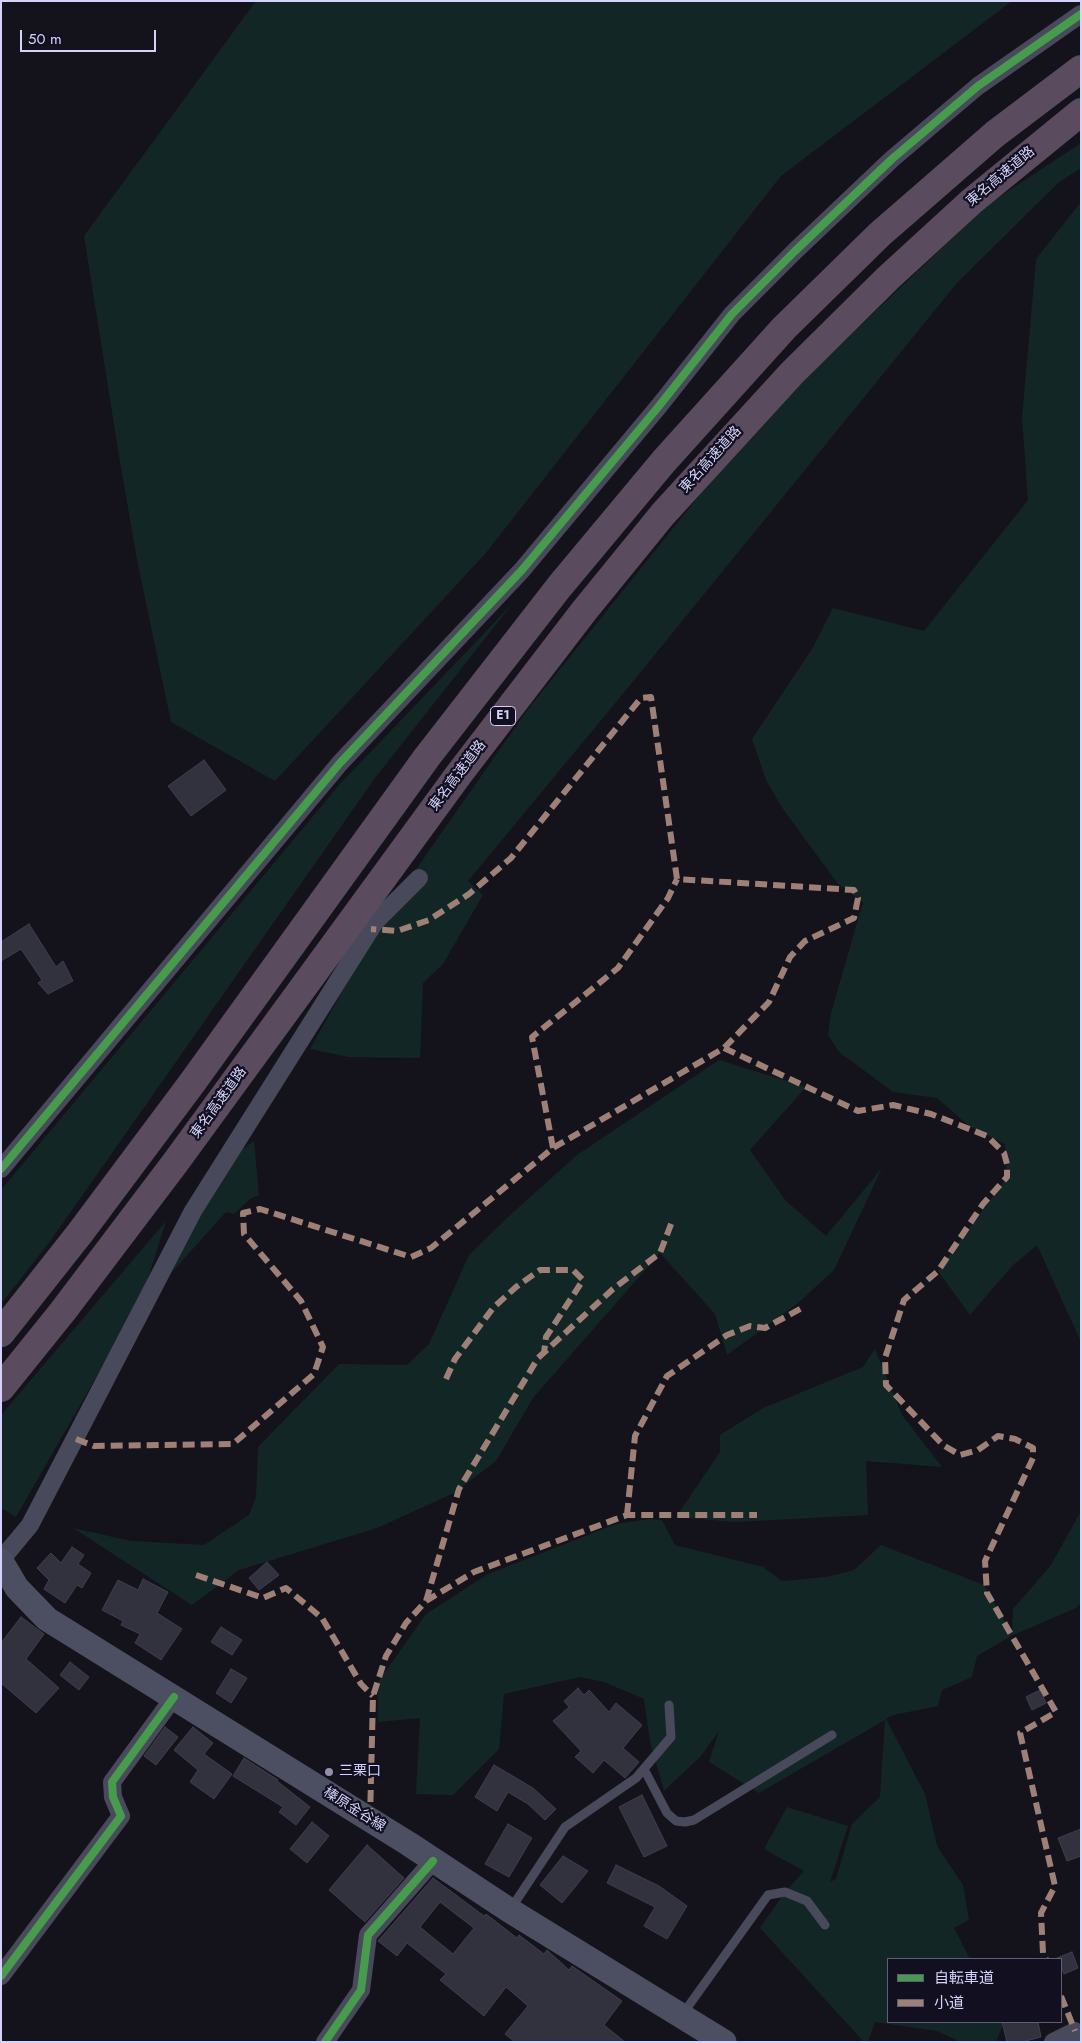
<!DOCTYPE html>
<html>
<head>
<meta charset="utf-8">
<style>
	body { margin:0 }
	#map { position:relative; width:1082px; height:2043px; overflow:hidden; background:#14131c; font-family:Jost,"Noto Sans JP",sans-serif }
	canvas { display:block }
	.frame { position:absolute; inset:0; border:2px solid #d4d3fa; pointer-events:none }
	.legend { position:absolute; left:887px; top:1958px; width:175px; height:65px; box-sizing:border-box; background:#110f20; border:1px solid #5f5d77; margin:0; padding:6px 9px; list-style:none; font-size:15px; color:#d4d3fa }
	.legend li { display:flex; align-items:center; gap:10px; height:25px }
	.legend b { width:25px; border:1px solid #5f5d77 }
	.scale { position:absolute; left:20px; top:30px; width:136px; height:22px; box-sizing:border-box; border:2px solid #d4d3fa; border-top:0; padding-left:6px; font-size:15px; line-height:18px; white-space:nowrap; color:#d4d3fa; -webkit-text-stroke:4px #110f20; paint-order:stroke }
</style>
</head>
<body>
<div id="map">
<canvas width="1082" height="2043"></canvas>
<div class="frame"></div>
<ul class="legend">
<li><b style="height:6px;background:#469c4c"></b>自転車道</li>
<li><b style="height:6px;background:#9e8076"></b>小道</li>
</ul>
<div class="scale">50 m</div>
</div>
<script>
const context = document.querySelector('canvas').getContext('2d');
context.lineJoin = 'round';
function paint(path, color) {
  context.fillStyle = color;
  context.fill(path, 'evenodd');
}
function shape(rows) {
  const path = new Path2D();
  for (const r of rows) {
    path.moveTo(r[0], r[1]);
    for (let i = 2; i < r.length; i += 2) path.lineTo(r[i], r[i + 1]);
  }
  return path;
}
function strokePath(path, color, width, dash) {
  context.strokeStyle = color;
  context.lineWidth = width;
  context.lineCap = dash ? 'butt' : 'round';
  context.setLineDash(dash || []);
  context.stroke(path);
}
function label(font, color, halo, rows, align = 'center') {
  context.font = font + ' Jost,"Noto Sans JP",sans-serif';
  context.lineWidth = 4.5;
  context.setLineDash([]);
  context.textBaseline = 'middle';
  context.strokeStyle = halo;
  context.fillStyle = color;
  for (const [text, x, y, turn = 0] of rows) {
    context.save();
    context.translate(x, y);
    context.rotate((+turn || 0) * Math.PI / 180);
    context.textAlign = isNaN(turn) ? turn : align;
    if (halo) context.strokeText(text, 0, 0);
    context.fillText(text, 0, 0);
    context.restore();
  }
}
paint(shape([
	[256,1,1012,1,781,176,485,554,275,781,171,722,137,560,119,456,84,236],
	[1081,143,1081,168,1058,183,957,283,626,690,468,881,483,895,443,964,423,983,420,1058,349,1057,310,1049,389,908,528,709,755,426,987,205],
	[1081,202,1081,1342,1037,1245,1012,1266,970,1315,938,1271,1007,1177,1005,1144,969,1126,937,1098,893,1092,839,1052,828,1035,831,1013,863,902,838,884,783,809,766,780,752,739,812,649,833,608,924,631,1028,500,1022,418,1036,259],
	[513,603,375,778,51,1240,1,1304,1,1190,340,784],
	[719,1060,806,1087,750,1150,786,1201,826,1236,882,1168,834,1270,797,1304,727,1355,715,1314,660,1253,533,1398,496,1461,454,1493,377,1528,239,1570,192,1605,73,1528,131,1541,204,1545,249,1515,256,1497,258,1447,339,1364,407,1365,429,1344,469,1255,508,1217,577,1155],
	[254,1141,259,1195,250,1199,234,1214,226,1212,172,1272,195,1219,241,1150],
	[166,1221,142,1297,16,1517,1,1508,1,1415],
	[875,1349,902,1415,942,1467,866,1461,868,1515,735,1522,676,1517,720,1452,720,1435,763,1408,863,1367],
	[1081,1511,1081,1603,1076,1608,1013,1635,977,1656,972,1677,942,1690,938,1706,893,1715,886,1719,925,1794,937,1846,963,1885,969,1920,954,1928,970,1959,888,1959,888,2022,1004,2022,996,2042,961,2042,937,2031,875,2022,868,2042,864,2042,760,1928,785,1892,804,1871,764,1849,787,1807,848,1826,830,1882,836,1879,852,1824,880,1797,885,1720,759,1793,709,1762,719,1731,701,1756,664,1791,650,1742,644,1699,604,1682,580,1677,504,1694,499,1749,453,1795,416,1794,420,1718,378,1722,378,1682,426,1614,488,1574,616,1524,650,1519,662,1520,675,1545,763,1567,782,1581,826,1577,854,1570,881,1545,984,1585,1012,1634,1013,1609,1051,1565]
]), '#132626');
const building = shape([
	[204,760,226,790,191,816,168,786,204,760],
	[29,924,56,967,63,961,73,981,48,994,38,983,42,980,21,949,1,961,1,942,29,924],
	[72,1547,84,1555,78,1564,91,1573,82,1588,77,1585,65,1603,44,1589,49,1580,37,1568,51,1553,61,1563,72,1547],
	[267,1562,279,1575,259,1590,249,1578,267,1562],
	[143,1579,168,1592,157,1613,182,1629,161,1660,135,1643,140,1634,121,1625,123,1621,102,1610,118,1580,138,1590,143,1579],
	[21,1617,44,1634,26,1659,59,1688,36,1713,1,1683,1,1643,21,1617],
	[221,1627,242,1640,232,1655,211,1642,221,1627],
	[70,1662,89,1677,79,1690,60,1675,70,1662],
	[231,1669,247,1678,231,1703,216,1693,231,1669],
	[578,1688,584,1695,589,1690,609,1712,616,1703,642,1725,623,1748,639,1762,625,1778,604,1760,593,1773,575,1757,581,1751,553,1721,569,1707,564,1701,578,1688],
	[1040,1690,1046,1703,1032,1710,1026,1697,1040,1690],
	[165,1727,178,1737,156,1765,144,1756,165,1727],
	[193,1727,213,1743,204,1754,232,1774,214,1799,190,1782,198,1770,174,1750,193,1727],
	[244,1758,278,1780,277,1781,310,1807,296,1825,279,1812,283,1807,233,1776,244,1758],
	[494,1765,533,1788,556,1809,545,1820,528,1804,508,1792,497,1811,475,1797,494,1765],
	[642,1795,667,1846,644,1857,619,1807,642,1795],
	[312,1822,329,1836,307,1863,290,1849,312,1822],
	[508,1824,532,1838,509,1877,485,1864,508,1824],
	[1081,1829,1081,1856,1067,1861,1058,1838,1081,1829],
	[367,1845,404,1878,365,1922,329,1890,367,1845],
	[563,1856,588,1871,562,1903,540,1885,563,1856],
	[616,1865,659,1886,687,1906,667,1939,644,1926,655,1907,607,1883,616,1865],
	[433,1878,484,1916,486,1914,517,1938,519,1935,544,1954,547,1950,569,1970,572,1966,622,2001,604,2025,625,2042,515,2042,505,2034,528,2006,506,1987,484,2016,440,1980,446,1974,407,1943,397,1956,378,1941,433,1878],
	[440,1902,474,1928,453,1954,420,1927,440,1902],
	[1072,1952,1078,1968,1064,1974,1061,1966,1061,1959,1057,1958,1072,1952],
	[1002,2022,1038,2022,1041,2037,1022,2042,1007,2042,1002,2022]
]);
paint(building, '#32313e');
strokePath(building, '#403e4f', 1);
strokePath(shape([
	[644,1769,667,1813,676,1821,685,1822,694,1820,832,1735],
	[510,1910,565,1827,636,1778,671,1737,669,1705],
	[682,2015,768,1895,785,1892,807,1901,825,1925]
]), '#49495c', 9);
strokePath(shape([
	[1,1169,340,763,522,570,659,406,732,314,795,251,892,159,978,86,1081,14],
	[1,1560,30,1525,193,1211,375,922,419,878],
	[1,1976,121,1816,113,1797,112,1782,174,1697],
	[325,2042,361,1990,368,1935,433,1861],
	[1053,2042,1075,2031,1081,2039]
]), '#49495c', 18);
strokePath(shape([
	[1,1561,17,1588,47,1619,409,1844,509,1910,724,2042]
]), '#4c4e62', 25);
strokePath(shape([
	[1,1333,80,1233,192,1083,427,757,559,587,664,461,784,328,880,234,995,134,1081,69],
	[1,1388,63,1311,175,1163,459,774,584,611,663,514,792,373,888,278,972,201,1081,112]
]), '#5a4b5f', 28);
strokePath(shape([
	[724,1048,858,1111,893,1105,931,1114,987,1136,1004,1153,1007,1164,1007,1177,983,1204,938,1271,904,1300,885,1358,886,1385,943,1445,960,1455,978,1450,998,1436,1015,1439,1033,1448,1033,1458,985,1561,987,1593,1056,1712,1020,1733,1055,1886,1041,1913,1043,1953,1046,1959],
	[553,1148,532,1037,618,968,668,898,677,879],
	[446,1379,455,1359,493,1308,516,1287,540,1270,573,1270,583,1280,546,1337,544,1353],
	[76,1439,94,1446,233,1444,314,1374,323,1347,301,1301,244,1234,243,1213,260,1209,411,1257,431,1248,553,1148,724,1048,769,1002,790,957,805,941,854,918,858,898,854,890,677,879,651,697,641,698,511,858,469,894,429,920,397,931,371,929],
	[627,1515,635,1436,667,1376,727,1335,750,1326,765,1328,802,1308],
	[196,1575,263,1598,286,1588,322,1618,361,1684,373,1696],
	[426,1601,459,1489,538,1358,613,1289,660,1253,673,1219],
	[370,1820,373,1696,386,1656,406,1623,426,1601,474,1572,627,1515,757,1515],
	[1061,1996,1075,2031]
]), '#9e8076', 6, [12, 6]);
strokePath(shape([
	[1,1169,340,763,522,570,659,406,732,314,795,251,892,159,978,86,1081,14],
	[1,1976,121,1816,113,1797,112,1782,174,1697],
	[325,2042,361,1990,368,1935,433,1861]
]), '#469c4c', 8);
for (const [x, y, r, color] of [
	[329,1772,5,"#9190ac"]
]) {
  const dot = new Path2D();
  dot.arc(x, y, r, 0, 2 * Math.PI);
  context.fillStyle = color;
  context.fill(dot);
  strokePath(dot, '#110f20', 2);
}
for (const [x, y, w] of [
	[503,716,25]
]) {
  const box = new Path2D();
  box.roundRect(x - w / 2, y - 9.5, w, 19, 4);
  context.fillStyle = '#110f20';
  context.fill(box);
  strokePath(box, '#d4d3fa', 1);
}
label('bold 12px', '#d4d3fa', null, [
	["E1",503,716]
]);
label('14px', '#d4d3fa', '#110f20', [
	["東名高速道路",1001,177,-40],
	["東名高速道路",711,460,-48],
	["東名高速道路",458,776,-53],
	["東名高速道路",219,1103,-54],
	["榛原金谷線",354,1810,32]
]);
label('14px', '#d4d3fa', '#110f20', [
	["三栗口",339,1772]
], 'left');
</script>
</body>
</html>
